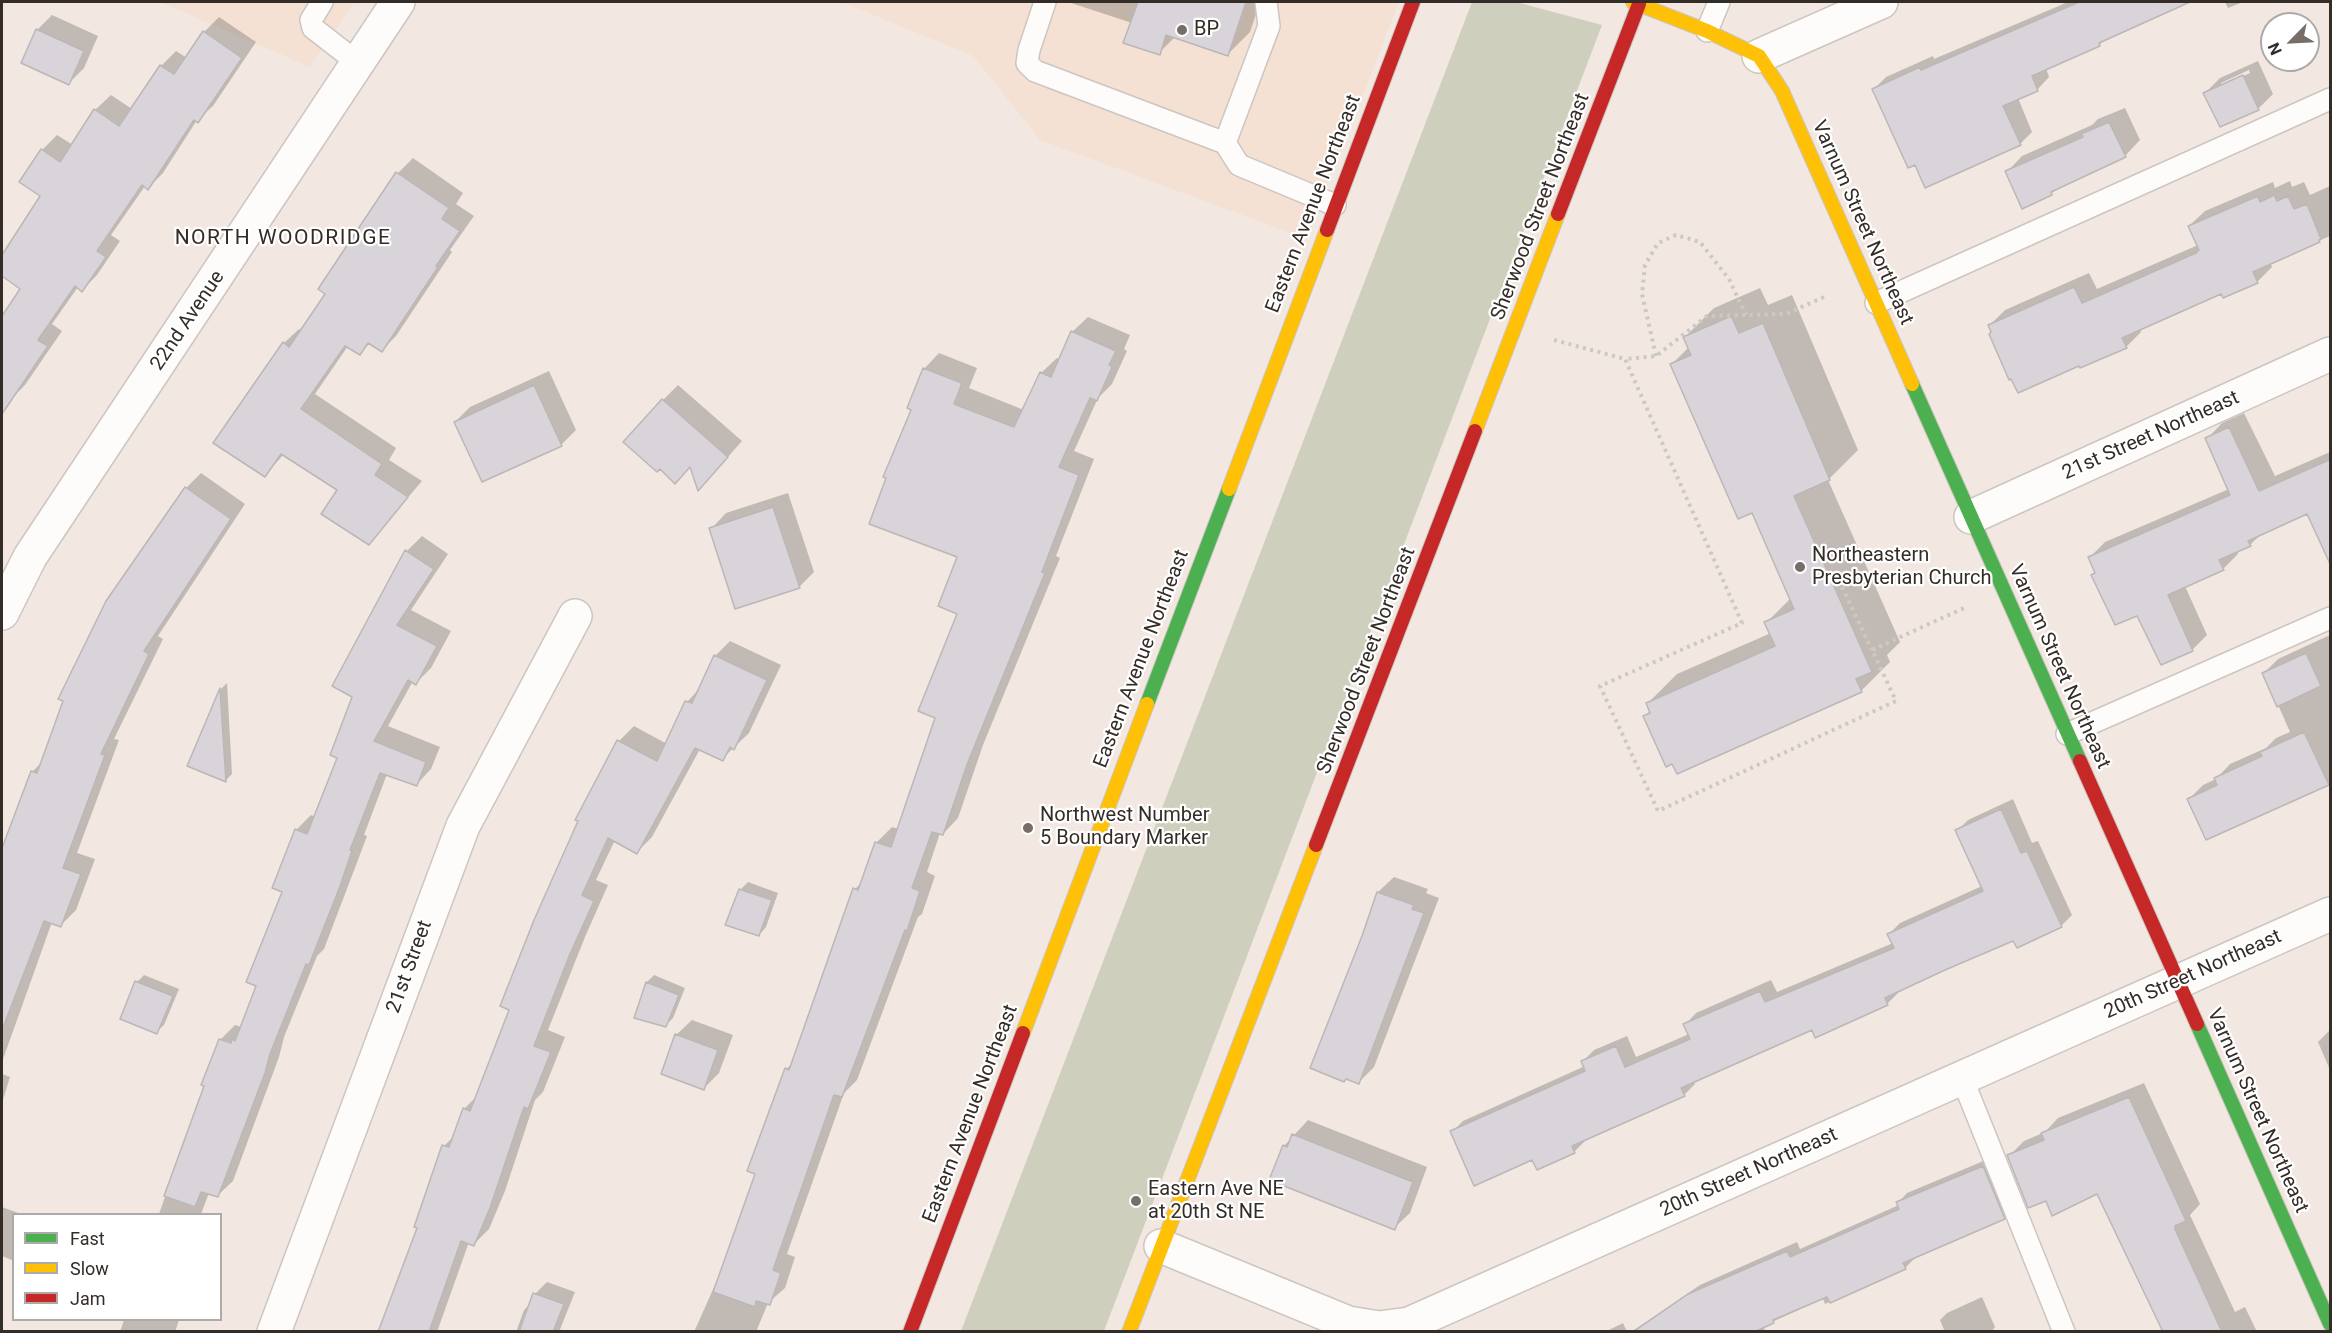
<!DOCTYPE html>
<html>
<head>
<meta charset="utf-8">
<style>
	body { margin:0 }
	#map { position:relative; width:2332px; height:1333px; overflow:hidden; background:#f2e8e1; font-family:Roboto,sans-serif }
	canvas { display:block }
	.frame { position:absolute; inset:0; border:3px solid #332c27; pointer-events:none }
	.legend { position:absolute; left:12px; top:1213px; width:210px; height:108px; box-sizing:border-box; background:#fff; border:2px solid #adaba9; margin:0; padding:8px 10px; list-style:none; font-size:18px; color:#332c27 }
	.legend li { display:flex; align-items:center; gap:12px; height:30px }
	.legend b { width:30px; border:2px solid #adaba9 }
	.north { position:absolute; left:2260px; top:12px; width:60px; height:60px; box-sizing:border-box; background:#fff; border:2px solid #adaba9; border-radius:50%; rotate:246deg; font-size:16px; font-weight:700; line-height:24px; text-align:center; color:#332c27 }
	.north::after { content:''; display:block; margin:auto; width:21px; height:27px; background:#766e68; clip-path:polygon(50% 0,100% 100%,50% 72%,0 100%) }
</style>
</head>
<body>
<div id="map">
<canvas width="2332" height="1333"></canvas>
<div class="frame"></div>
<ul class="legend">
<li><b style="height:8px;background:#4caf50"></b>Fast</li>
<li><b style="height:8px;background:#ffc107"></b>Slow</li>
<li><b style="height:8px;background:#c62828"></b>Jam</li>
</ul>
<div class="north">N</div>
</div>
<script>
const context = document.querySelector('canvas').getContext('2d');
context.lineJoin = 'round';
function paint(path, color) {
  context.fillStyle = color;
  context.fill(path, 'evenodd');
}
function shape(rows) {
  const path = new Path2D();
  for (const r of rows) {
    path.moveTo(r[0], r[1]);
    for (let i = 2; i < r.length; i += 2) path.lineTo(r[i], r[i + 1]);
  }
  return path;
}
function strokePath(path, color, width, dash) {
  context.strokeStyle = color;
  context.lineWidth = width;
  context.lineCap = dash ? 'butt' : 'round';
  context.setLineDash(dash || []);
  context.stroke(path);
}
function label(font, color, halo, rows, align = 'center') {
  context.font = font + ' Roboto,sans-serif';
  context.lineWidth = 4.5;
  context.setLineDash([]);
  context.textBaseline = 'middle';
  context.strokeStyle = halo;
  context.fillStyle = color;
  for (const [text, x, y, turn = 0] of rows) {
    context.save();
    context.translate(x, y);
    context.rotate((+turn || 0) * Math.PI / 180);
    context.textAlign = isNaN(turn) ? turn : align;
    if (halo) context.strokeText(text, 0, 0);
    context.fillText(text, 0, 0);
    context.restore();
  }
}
paint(shape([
	[160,2,355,2,310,67],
	[842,2,1399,2,1307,239,1040,140,973,56]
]), '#f4e1d4');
paint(shape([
	[1472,2,1516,2,1602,25,1104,1331,961,1331]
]), '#ced0bd');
paint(shape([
	[1068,2,1260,2,1250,32,1228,54,1175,37,1159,53,1132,23],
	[2068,2,2187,2,2107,38,2099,45,2046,68,2049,77,2037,90,2018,98,2032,132,2020,144,1916,163,1874,89,1886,77,1933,56,1934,59],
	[2225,2,2243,2,2228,8],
	[52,15,98,36,84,68,69,83,37,30],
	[219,17,256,42,213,106,197,120,163,173,148,188,145,186,111,235,120,241,97,275,82,290,78,287,52,324,62,331,25,385,10,400,2,395,2,319,22,288,14,265,2,257,42,196,42,150,57,135,73,145,95,110,111,95,132,109,161,66,176,51,187,58,204,32],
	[2258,61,2273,94,2258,109,2205,93,2220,78],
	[2249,70,2250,73,2221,86,2221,83],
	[2125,108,2140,140,2125,156,2060,186,2051,194,2007,172,2022,156,2092,125,2098,119],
	[413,158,463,193,456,204,474,216,450,250,452,252,396,336,381,351,370,343,360,353,348,346,315,394,396,448,389,460,422,481,369,543,339,489,284,454,265,475,284,343,299,329,302,331,328,293,320,288,398,173],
	[2290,181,2292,187,2304,182,2310,195,2330,186,2330,236,2270,262,2272,267,2257,282,2222,292,2140,329,2141,332,2126,347,1993,331,1990,325,2005,310,2089,273,2097,289,2198,245,2189,226,2205,211,2273,182,2275,188],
	[1760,288,1768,305,1792,295,1858,450,1828,480,1900,642,1887,655,1890,662,1861,691,1644,717,1651,710,1648,703,1677,674,1771,633,1766,623,1791,598,1753,511,1672,364,1689,347,1685,337,1714,308],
	[1088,317,1130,335,1124,349,1127,351,1112,384,1098,398,1074,451,1094,459,1056,556,1060,558,983,745,958,818,943,834,940,833,927,872,935,876,922,914,918,917,857,1080,844,1093,787,1254,795,1257,785,1288,768,1303,756,1332,694,1332,723,1267,757,1173,786,1069,793,1063,855,889,863,881,877,842,892,827,899,829,937,717,959,613,959,556,913,409,924,369,939,353,977,368,969,388,1024,410,1041,373,1057,358,1060,359,1072,332],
	[549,371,576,430,561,445,455,422,470,407],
	[678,385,742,441,713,474,691,465,663,400],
	[2244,413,2275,476,2330,452,2330,519,2308,512,2262,533,2250,545,2237,551,2238,554,2223,569,2185,586,2207,635,2192,650,2138,614,2093,575,2096,572,2090,557,2105,542,2229,489,2207,439,2222,423],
	[201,473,245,504,158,636,163,639,114,739,119,740,77,853,95,859,76,910,61,925,52,922,2,1062,2,876,7,860,2,858,2,853,32,772,43,761,107,601,186,488],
	[788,493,814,572,799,587,711,529,726,513],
	[422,536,448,554,411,610,451,631,431,668,416,683,413,681,388,726,440,747,431,769,416,785,387,774,364,835,367,836,353,873,324,949,317,956,284,1037,279,1057,233,1181,217,1196,209,1193,201,1214,159,1214,220,1040,235,1025,242,1027,258,986,284,891,296,830,311,815,316,817,339,757,407,551],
	[2330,635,2330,782,2206,838,2189,799,2203,785,2216,779,2230,764,2266,748,2276,738,2290,732,2264,673,2278,659],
	[730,641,781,665,749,733,722,759,700,749,652,837,637,852,615,840,596,880,608,885,585,937,548,1030,565,1037,543,1092,535,1100,505,1191,489,1229,474,1244,469,1242,437,1332,383,1332,419,1227,444,1146,455,1135,464,1109,477,1096,619,741,634,726,667,744,687,702,700,688,715,656],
	[227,683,232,774,225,781,189,766,221,689],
	[2013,799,2032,843,2038,841,2072,915,2061,926,2014,939,1897,990,1898,993,1887,1004,1812,1028,1693,1080,1695,1084,1684,1095,1584,1139,1585,1141,1574,1152,1533,1158,1452,1132,1463,1121,1585,1066,1582,1062,1594,1050,1627,1036,1636,1057,1689,1034,1685,1025,1696,1013,1771,980,1777,992,1893,943,1889,934,1900,923,1982,886,1957,831,1968,820],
	[1394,877,1428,889,1426,893,1439,898,1374,1067,1359,1082,1364,936,1378,892],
	[748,882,778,893,766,927,759,935,740,890],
	[144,975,179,989,164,1025,156,1032,137,982],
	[654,975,685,988,673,1018,665,1026,636,1017,647,982],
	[692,1020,733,1035,719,1073,704,1088,676,1035],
	[2330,1030,2330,1070,2318,1042],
	[2,1074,10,1077,2,1103],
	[2144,1083,2200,1204,2190,1215,2235,1312,2245,1307,2257,1332,2159,1332,2164,1329,2097,1192,2046,1199,2009,1156,2024,1141,2045,1132,2058,1118],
	[1308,1120,1427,1167,1410,1213,1394,1228,1284,1146],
	[1993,1157,2014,1208,2004,1217,1914,1256,1915,1258,1905,1268,1825,1304,1823,1299,1763,1326,1766,1332,1631,1332,1700,1285,1797,1242,1800,1249,1899,1205,1898,1203,1907,1193],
	[2,1207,21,1214,14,1214,14,1261,2,1256],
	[547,1282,575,1292,559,1332,516,1332,524,1310,531,1303,535,1294],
	[1982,1297,1995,1327,1991,1332,1945,1332,1940,1320,1947,1313],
	[124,1320,179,1320,175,1332,120,1332],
	[1623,1323,1627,1332,1605,1332]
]), '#0003');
const building = shape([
	[1138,2,1246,2,1228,56,1166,35,1160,55,1123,43,1138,2],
	[2079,2,2190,2,2099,43,2100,46,2032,76,2038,91,2003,106,2021,145,1925,188,1915,165,1908,168,1872,89,1920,67,1921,70,2079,2],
	[36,29,84,51,69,85,21,63,36,29],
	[203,31,242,58,198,123,194,120,148,190,142,185,97,251,106,257,82,292,75,286,38,340,48,346,2,414,2,316,20,289,2,276,2,255,40,196,19,182,41,149,60,162,94,109,119,126,160,65,174,74,203,31],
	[2243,75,2259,110,2220,127,2203,93,2243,75],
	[2109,122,2126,157,2051,192,2052,195,2022,209,2005,171,2083,137,2081,134,2109,122],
	[396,172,449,208,442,219,460,231,436,266,438,267,382,352,368,343,360,355,345,346,301,409,382,464,375,475,408,497,369,545,321,514,337,490,281,454,265,477,213,443,283,342,289,347,325,294,318,289,396,172],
	[2274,195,2277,201,2288,196,2294,209,2307,204,2321,239,2319,240,2320,242,2253,272,2258,283,2223,298,2221,294,2122,338,2127,348,2080,368,2079,366,2018,393,2011,379,2009,380,1989,334,1991,332,1988,325,2074,287,2082,303,2196,253,2199,250,2188,226,2258,196,2260,202,2274,195],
	[1731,316,1739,333,1763,323,1830,480,1794,496,1872,672,1856,679,1862,692,1677,774,1672,764,1666,767,1643,716,1650,713,1646,703,1775,646,1764,622,1794,609,1752,513,1738,519,1670,364,1691,355,1683,337,1731,316],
	[1071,331,1116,351,1109,365,1112,367,1097,401,1090,398,1059,467,1079,475,1042,572,1045,573,968,762,943,835,932,832,912,888,920,891,907,931,905,930,842,1097,834,1095,773,1270,781,1273,770,1305,756,1301,755,1307,713,1292,755,1174,747,1171,785,1068,789,1070,853,888,858,890,875,842,891,847,935,718,918,711,957,614,938,606,957,557,869,524,886,478,883,477,911,410,907,408,923,368,962,383,954,404,1014,427,1040,372,1051,377,1071,331],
	[534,385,562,446,482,482,454,422,534,385],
	[662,399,728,457,698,491,690,467,675,484,660,469,657,472,623,442,662,399],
	[2229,427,2259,491,2331,459,2331,566,2307,514,2248,541,2251,546,2219,560,2224,570,2168,595,2193,651,2161,665,2137,616,2115,625,2091,575,2095,573,2088,557,2230,495,2205,438,2229,427],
	[185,487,231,519,144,651,149,654,101,754,105,755,63,868,81,874,61,927,44,921,4,1025,2,1025,2,848,31,771,37,773,63,701,58,699,106,601,185,487],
	[773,507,800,588,735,609,709,528,773,507],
	[405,550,434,569,397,625,437,646,416,685,408,680,374,741,426,762,417,786,380,773,350,850,352,851,339,889,309,965,306,964,270,1054,265,1073,218,1197,201,1192,195,1207,164,1196,204,1086,201,1085,219,1039,231,1043,232,1039,235,1041,256,986,246,982,282,892,272,888,295,829,307,834,337,758,330,755,352,697,332,686,405,550],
	[2306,653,2321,686,2277,707,2262,673,2306,653],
	[714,655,767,680,734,750,730,747,723,761,695,748,637,854,608,838,582,895,594,901,570,954,534,1046,551,1052,528,1109,524,1107,490,1208,474,1246,461,1241,429,1332,378,1332,417,1228,414,1227,442,1145,449,1147,463,1108,470,1111,509,1010,500,1006,534,920,578,821,575,820,617,740,657,761,685,701,692,703,714,655],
	[220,688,226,782,187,766,220,688],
	[2304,732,2329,785,2206,840,2187,799,2217,785,2214,778,2262,756,2260,752,2304,732],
	[2001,809,2021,853,2027,851,2062,927,2017,948,2013,941,1945,970,1885,998,1888,1005,1815,1038,1812,1030,1681,1088,1685,1096,1572,1146,1575,1153,1537,1170,1532,1160,1474,1186,1450,1131,1585,1071,1581,1061,1616,1046,1625,1067,1690,1039,1683,1024,1760,991,1765,1002,1894,948,1887,934,1983,891,1955,830,2001,809],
	[739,889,772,900,759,936,725,925,739,889],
	[1377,892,1414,905,1412,909,1424,913,1359,1084,1346,1079,1344,1082,1310,1068,1362,936,1377,892],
	[135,981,173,996,157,1034,120,1019,135,981],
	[646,982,679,995,666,1027,634,1018,646,982],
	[675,1034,718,1050,704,1090,661,1074,675,1034],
	[2129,1097,2186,1221,2175,1226,2175,1229,2222,1332,2163,1332,2097,1194,2052,1216,2046,1201,2028,1208,2007,1155,2044,1140,2041,1133,2129,1097],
	[1292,1134,1413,1182,1395,1230,1269,1180,1283,1145,1287,1147,1292,1134],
	[1983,1166,2005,1219,1903,1263,1906,1269,1830,1303,1827,1297,1773,1320,1774,1323,1754,1332,1633,1332,1688,1294,1787,1251,1790,1257,1899,1209,1896,1202,1983,1166],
	[533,1293,564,1304,553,1332,519,1332,533,1293]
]);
paint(building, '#d8d4d9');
strokePath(building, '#bbb7b7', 1.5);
const lane = shape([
	[322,2,311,20,313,28,358,63],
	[1045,2,1029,50,1027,63,1035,71,1225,143],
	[1266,2,1269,26,1225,143,1239,165,1335,205],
	[1707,31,1719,2],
	[1876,303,2330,99],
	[2067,734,2330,618],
	[1962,1078,2064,1332]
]);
const street = shape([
	[1759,56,1881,2],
	[1971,517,2330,354],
	[2,613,30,557,398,2],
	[1161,1246,1348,1323,1379,1328,1409,1324,2330,914],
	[274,1332,463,826,575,616]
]);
const fast = shape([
	[1912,384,2080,761],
	[1147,704,1229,489],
	[2197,1024,2330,1324]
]);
const slow = shape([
	[1633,2,1707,31,1759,56,1782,91,1912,384],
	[1475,431,1558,214],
	[1229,489,1327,230],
	[1023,1033,1147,704],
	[1129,1332,1316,845]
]);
const jam = shape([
	[1558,214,1639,4],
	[1327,230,1413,2],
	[2080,761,2197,1024],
	[1316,845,1475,431],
	[910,1332,1023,1033]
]);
strokePath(lane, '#cdc5c0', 24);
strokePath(street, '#cdc5c0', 36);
strokePath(fast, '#cdc5c0', 16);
strokePath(slow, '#cdc5c0', 16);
strokePath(jam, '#cdc5c0', 16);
strokePath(shape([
	[1824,297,1786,314,1707,316,1656,356,1625,359,1742,623,1600,686,1658,811,1896,701,1872,650,1964,608],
	[1554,340,1625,359],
	[1656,356,1642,294,1645,265,1658,243,1676,235,1700,242,1729,279,1746,315],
	[1842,587,1872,650]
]), '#ccc8c5', 4, [3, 4.5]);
strokePath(lane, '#fdfcfa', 21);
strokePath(street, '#fdfcfa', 33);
strokePath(fast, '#4caf50', 14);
strokePath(slow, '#ffc107', 14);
strokePath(jam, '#c62828', 14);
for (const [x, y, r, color] of [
	[1182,30,6,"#766e68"],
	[1800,567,6,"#766e68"],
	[1028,828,6,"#766e68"],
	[1136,1201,6,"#766e68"]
]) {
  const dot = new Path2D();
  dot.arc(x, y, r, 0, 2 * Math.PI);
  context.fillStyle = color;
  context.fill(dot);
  strokePath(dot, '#fff', 2);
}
label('20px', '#332c27', '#fff', [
	["BP",1194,30],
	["Northeastern",1812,556],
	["Presbyterian Church",1812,579],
	["Northwest Number",1040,816],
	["5 Boundary Marker",1040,839],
	["Eastern Ave NE",1148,1190],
	["at 20th St NE",1148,1213]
], 'left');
label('20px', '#332c27', '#fff', [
	["Eastern Avenue Northeast",1314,204,-69],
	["Sherwood Street Northeast",1541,207,-69],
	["Varnum Street Northeast",1862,223,66],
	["22nd Avenue",188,321,-56],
	["21st Street Northeast",2151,436,-24],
	["Eastern Avenue Northeast",1142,659,-69],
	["Sherwood Street Northeast",1367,661,-69],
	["Varnum Street Northeast",2059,667,66],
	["21st Street",410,967,-70],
	["20th Street Northeast",2193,975,-24],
	["Varnum Street Northeast",2257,1111,66],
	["Eastern Avenue Northeast",971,1114,-69],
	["20th Street Northeast",1749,1173,-24]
]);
context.letterSpacing = '1.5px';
label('21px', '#332c27', '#fff', [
	["NORTH WOODRIDGE",283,239]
]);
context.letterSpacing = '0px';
</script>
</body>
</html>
